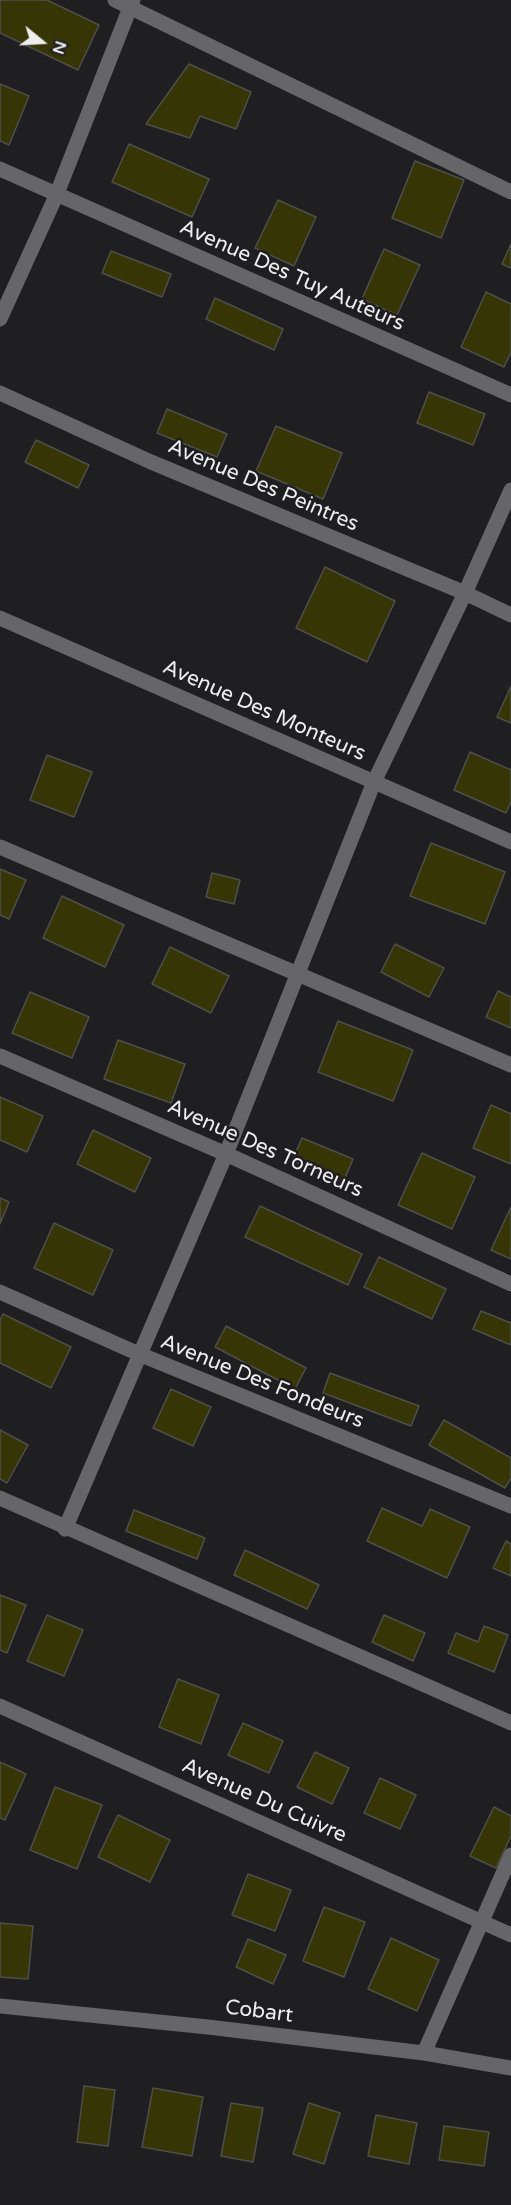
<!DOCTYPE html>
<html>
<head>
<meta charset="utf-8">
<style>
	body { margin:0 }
	#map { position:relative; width:511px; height:2205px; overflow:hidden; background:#1f1e21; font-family:"Varela Round",sans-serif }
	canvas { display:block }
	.north { position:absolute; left:12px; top:12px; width:60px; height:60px; -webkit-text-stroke:4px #1f1e21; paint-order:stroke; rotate:108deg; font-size:16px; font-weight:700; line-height:24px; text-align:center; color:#eeeef0 }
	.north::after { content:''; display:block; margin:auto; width:21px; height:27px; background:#eeeef0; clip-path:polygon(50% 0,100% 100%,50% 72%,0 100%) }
</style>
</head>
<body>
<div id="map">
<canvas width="511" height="2205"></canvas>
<div class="north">N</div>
</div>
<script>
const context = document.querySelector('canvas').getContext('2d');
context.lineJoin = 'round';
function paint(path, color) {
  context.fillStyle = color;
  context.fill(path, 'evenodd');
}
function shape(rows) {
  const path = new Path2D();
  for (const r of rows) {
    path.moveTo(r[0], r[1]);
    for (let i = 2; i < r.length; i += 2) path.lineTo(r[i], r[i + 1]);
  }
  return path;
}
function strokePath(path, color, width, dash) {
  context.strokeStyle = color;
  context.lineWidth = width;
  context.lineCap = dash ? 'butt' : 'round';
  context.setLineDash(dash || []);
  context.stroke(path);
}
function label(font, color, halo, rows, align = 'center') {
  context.font = font + ' "Varela Round",sans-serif';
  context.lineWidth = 5;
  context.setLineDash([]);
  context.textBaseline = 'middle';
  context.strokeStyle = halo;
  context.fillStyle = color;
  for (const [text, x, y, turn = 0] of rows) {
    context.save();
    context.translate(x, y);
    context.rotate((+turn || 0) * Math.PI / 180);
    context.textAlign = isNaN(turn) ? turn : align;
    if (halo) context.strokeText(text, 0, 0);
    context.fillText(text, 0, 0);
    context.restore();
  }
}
const building = shape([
	[0,0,47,0,99,25,78,70,0,33,0,0],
	[189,64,251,92,236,129,200,116,190,138,146,124,189,64],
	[0,84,29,96,9,145,0,141,0,84],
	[129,144,209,179,192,217,112,182,129,144],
	[415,161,464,180,441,238,392,218,415,161],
	[278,200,316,217,294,266,255,248,278,200],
	[511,244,511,268,502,264,511,244],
	[384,249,420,265,397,315,362,299,384,249],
	[111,251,171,274,162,297,102,273,111,251],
	[486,292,511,304,511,352,504,367,461,347,486,292],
	[215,298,283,329,274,350,206,319,215,298],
	[429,392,485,414,473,445,417,423,429,392],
	[167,409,227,434,217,457,157,433,167,409],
	[276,426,342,453,323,499,256,471,276,426],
	[36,440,89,465,78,488,25,462,36,440],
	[325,567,395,601,367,662,296,628,325,567],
	[511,686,511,723,497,717,511,686],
	[470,752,511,770,511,801,506,813,454,790,470,752],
	[47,755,92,772,74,817,30,800,47,755],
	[431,843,505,872,485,924,410,896,431,843],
	[0,869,26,880,9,919,0,915,0,869],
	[212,873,240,880,234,904,206,897,212,873],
	[62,896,124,925,105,967,43,938,62,896],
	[395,944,444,968,429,997,381,972,395,944],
	[170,947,229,976,211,1013,152,984,170,947],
	[498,991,511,997,511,1028,486,1017,498,991],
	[30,992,89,1017,72,1058,12,1033,30,992],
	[338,1021,413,1050,393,1101,318,1072,338,1021],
	[118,1040,185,1064,171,1103,104,1079,118,1040],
	[0,1097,43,1116,27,1152,0,1140,0,1097],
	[491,1105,511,1114,511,1164,473,1148,491,1105],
	[93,1130,151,1158,135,1192,77,1164,93,1130],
	[302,1138,353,1159,343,1183,292,1161,302,1138],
	[422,1153,475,1177,452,1229,398,1205,422,1153],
	[0,1198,9,1202,0,1224,0,1198],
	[260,1206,362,1254,348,1285,245,1237,260,1206],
	[511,1207,511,1259,491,1250,511,1207],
	[54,1223,113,1250,93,1295,34,1268,54,1223],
	[379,1257,446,1289,432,1319,364,1287,379,1257],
	[481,1311,511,1323,511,1345,473,1329,481,1311],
	[3,1314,71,1347,51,1388,0,1363,0,1320,3,1314],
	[226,1326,306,1368,295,1389,215,1347,226,1326],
	[330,1373,419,1406,411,1426,323,1393,330,1373],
	[171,1389,211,1407,193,1446,153,1428,171,1389],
	[444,1420,511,1458,511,1478,505,1488,429,1445,444,1420],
	[0,1430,28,1445,7,1483,0,1479,0,1430],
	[382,1508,422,1526,430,1509,470,1527,447,1578,367,1541,382,1508],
	[134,1510,205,1538,197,1559,126,1531,134,1510],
	[506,1541,511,1544,511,1576,493,1568,506,1541],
	[245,1550,319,1585,307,1609,234,1575,245,1550],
	[0,1595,26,1605,7,1653,0,1650,0,1595],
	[47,1615,83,1630,64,1676,27,1661,47,1615],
	[384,1615,425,1633,413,1661,372,1642,384,1615],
	[484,1626,508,1635,494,1672,448,1653,456,1633,478,1642,484,1626],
	[178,1679,219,1695,201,1744,159,1727,178,1679],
	[243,1723,283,1741,269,1773,228,1755,243,1723],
	[315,1752,349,1768,332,1804,297,1787,315,1752],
	[0,1762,26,1774,5,1820,0,1818,0,1762],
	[380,1778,416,1795,400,1829,364,1813,380,1778],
	[55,1787,102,1805,77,1869,30,1850,55,1787],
	[494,1807,511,1816,511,1836,496,1868,470,1856,494,1807],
	[118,1815,170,1840,150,1882,98,1857,118,1815],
	[248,1874,291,1890,275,1931,232,1915,248,1874],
	[324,1907,365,1922,344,1977,303,1961,324,1907],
	[0,1923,33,1926,28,1979,0,1977,0,1923],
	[391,1938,439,1960,417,2011,368,1989,391,1938],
	[248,1939,286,1955,273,1984,236,1967,248,1939],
	[84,2086,115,2090,108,2146,77,2142,84,2086],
	[153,2088,203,2097,192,2156,142,2147,153,2088],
	[231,2103,263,2108,253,2162,221,2156,231,2103],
	[309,2103,340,2113,324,2164,293,2154,309,2103],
	[376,2115,417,2123,409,2164,368,2156,376,2115],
	[444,2126,489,2132,484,2166,439,2160,444,2126]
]);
paint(building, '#363506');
strokePath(building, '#4e4f4b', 1.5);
strokePath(shape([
	[115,0,511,192],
	[0,169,511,395],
	[0,319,56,196,133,0],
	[0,393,151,462,465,593,511,615],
	[0,618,511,842],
	[0,847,511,1065],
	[0,1056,226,1154,511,1284],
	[0,1292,139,1354,511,1506],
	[0,1498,511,1723],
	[65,1529,226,1154,374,782,465,593,511,490],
	[0,1706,511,1935],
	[0,2006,208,2027,424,2053,511,2068],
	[424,2053,511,1855]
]), '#666567', 15);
label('21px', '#eeeef0', '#1f1e21', [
	["Avenue Des Tuy Auteurs",292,276,24],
	["Avenue Des Peintres",263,486,23],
	["Avenue Des Monteurs",264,711,24],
	["Avenue Des Torneurs",265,1149,24],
	["Avenue Des Fondeurs",262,1382,22],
	["Avenue Du Cuivre",264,1801,24],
	["Cobart",259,2012,7]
]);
</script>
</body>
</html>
